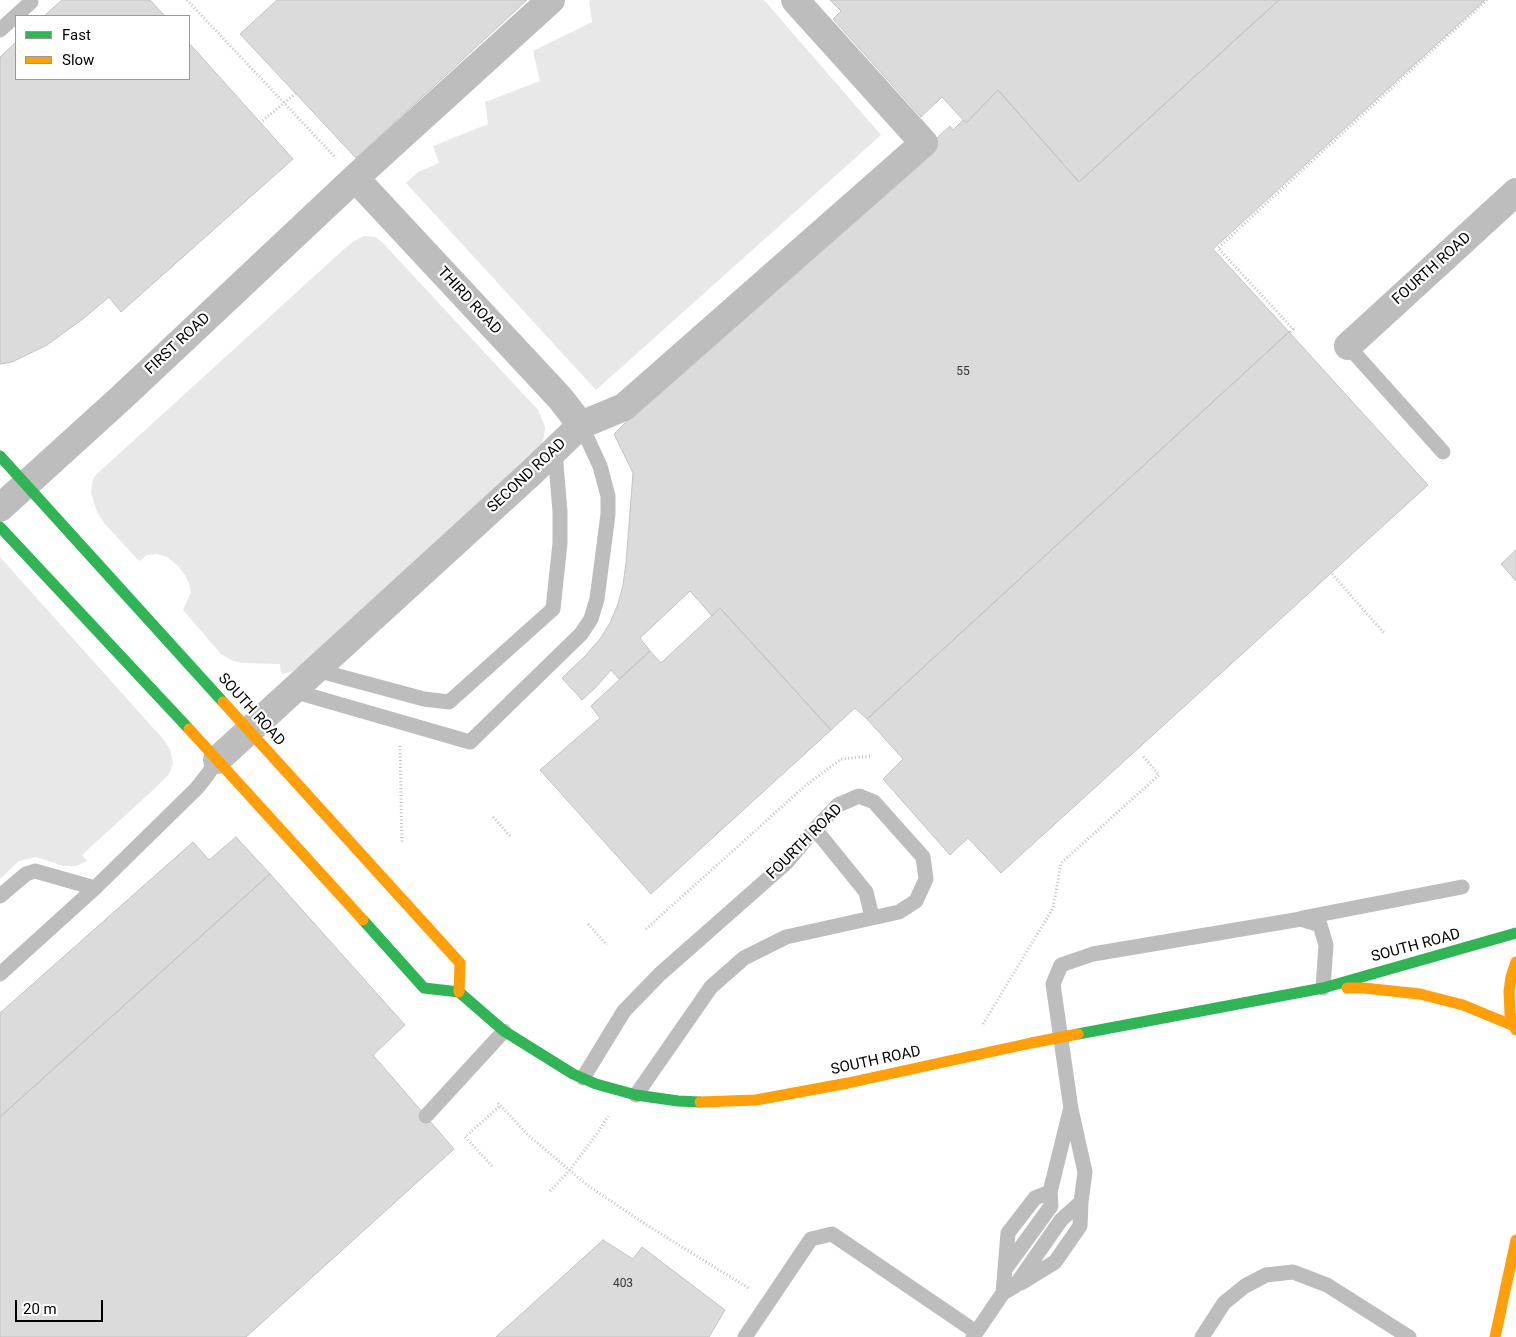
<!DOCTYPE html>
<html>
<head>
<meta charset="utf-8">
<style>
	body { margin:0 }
	#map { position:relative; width:1516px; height:1337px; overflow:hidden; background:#fff; font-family:Roboto,sans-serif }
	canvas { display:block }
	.legend { position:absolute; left:15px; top:15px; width:175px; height:65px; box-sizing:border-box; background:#fff; border:1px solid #999; margin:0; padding:6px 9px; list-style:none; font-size:15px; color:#000 }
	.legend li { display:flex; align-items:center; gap:10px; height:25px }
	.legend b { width:25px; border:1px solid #999 }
	.scale { position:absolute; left:15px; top:1300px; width:88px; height:22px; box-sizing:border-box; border:2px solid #000; border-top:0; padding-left:6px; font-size:15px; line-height:18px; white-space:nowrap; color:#000; -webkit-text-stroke:4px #fff; paint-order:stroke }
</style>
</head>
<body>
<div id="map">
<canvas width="1516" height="1337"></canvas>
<ul class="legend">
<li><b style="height:6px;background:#30b455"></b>Fast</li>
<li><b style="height:6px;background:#ff9f0a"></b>Slow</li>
</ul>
<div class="scale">20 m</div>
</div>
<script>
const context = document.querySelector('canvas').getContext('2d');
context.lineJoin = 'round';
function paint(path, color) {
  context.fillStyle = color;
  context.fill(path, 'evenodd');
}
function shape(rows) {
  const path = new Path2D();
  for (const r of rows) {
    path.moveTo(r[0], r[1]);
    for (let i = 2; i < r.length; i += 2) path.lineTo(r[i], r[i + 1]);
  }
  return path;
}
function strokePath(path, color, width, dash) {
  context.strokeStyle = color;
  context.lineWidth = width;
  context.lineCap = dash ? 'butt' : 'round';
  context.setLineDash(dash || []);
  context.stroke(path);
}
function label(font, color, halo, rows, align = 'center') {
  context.font = font + ' Roboto,sans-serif';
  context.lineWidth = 4.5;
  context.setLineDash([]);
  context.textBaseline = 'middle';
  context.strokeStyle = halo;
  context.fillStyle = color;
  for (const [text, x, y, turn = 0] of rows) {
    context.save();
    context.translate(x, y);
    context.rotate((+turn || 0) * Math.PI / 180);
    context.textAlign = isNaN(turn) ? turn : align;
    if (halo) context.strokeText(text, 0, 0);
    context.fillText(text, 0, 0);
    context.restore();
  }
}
paint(shape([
	[591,0,764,0,881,135,596,390,406,183,418,172,439,163,433,146,488,124,485,102,540,81,533,51,592,22,589,1],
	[364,236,375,237,382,242,538,410,545,427,544,437,541,447,299,667,291,672,281,674,280,664,241,663,231,660,221,654,183,610,191,592,189,583,185,575,177,565,167,557,157,554,147,555,139,561,105,524,97,512,91,493,92,484,94,477,99,472,343,250,354,241],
	[0,557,163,739,170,749,173,763,169,774,152,791,82,855,87,861,76,866,64,866,36,857,19,861,0,879]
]), '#e8e8e8');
const building = shape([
	[62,0,150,0,165,16,44,16,62,0],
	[277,0,527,0,356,158,240,34,277,0],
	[830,0,1279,0,1079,182,998,90,966,123,942,97,921,117,833,19,841,11,830,0],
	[1279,0,1485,0,1213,249,1289,332,867,719,855,708,831,730,720,608,712,616,690,591,640,638,650,651,619,679,611,670,596,687,582,700,562,678,585,656,600,639,610,623,618,604,623,585,626,563,633,473,614,434,637,411,950,126,953,130,963,120,966,123,998,90,1079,182,1279,0],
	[16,42,16,79,189,79,189,43,293,159,121,312,109,297,84,318,47,345,12,362,0,364,0,57,16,42],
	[1289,332,1428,485,1001,873,968,838,950,855,883,779,903,759,867,719,1289,332],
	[1516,550,1516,581,1501,564,1516,550],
	[720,608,831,730,651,894,540,770,600,718,591,706,650,651,661,663,720,608],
	[236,837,270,874,0,1117,0,1013,193,842,209,860,236,837],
	[270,874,405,1025,373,1055,454,1149,246,1337,0,1337,0,1117,270,874],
	[603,1240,633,1259,642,1247,725,1310,709,1337,496,1337,603,1240]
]);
paint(building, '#dbdbdb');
strokePath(building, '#c3c3c3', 1);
strokePath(shape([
	[187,0,336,158],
	[1290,332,1293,329,1218,248,1487,0],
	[1332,574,1384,633],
	[400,746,402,844],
	[493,817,510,836],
	[588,924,607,945],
	[646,929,805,786,841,759,872,756],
	[983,1024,1053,908,1061,863,1159,775,1143,756],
	[498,1103,528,1135,587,1185,645,1224,750,1289],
	[492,1166,465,1137,500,1106],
	[550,1191,569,1171,599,1131,608,1116]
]), '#c2c2c2', 3, [1, 2.5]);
strokePath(shape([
	[0,30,31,2],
	[1348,346,1443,452],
	[316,670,424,699,449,702,553,609,560,543,560,512,555,451],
	[293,691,470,742,581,634,591,619,597,599,608,514,608,496,600,466,581,425],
	[815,829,866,892,872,917],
	[0,896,26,874,35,871,95,888],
	[1302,918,1462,887],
	[0,974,95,888,197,788,208,774,217,760],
	[583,1078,624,1011,660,974,787,862,815,829,838,805,859,796,874,802,923,857,926,879,916,901,899,912,786,937,744,958,711,987,636,1095],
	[426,1116,504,1031],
	[1006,1268,1051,1206,1050,1192],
	[1021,1283,1055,1262,1080,1226,1081,1202],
	[1003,1293,1008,1233,1035,1198,1050,1192,1070,1111],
	[745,1337,811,1239,832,1234,976,1332],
	[973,1337,1003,1293,1015,1286,1061,1220,1081,1202,1085,1172,1071,1109,1053,984,1061,965,1093,954,1301,919,1320,925,1326,945,1323,988],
	[1202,1337,1224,1303,1245,1286,1266,1275,1293,1272,1327,1285,1409,1337]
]), '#bdbdbd', 15);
strokePath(shape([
	[355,178,560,398,581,425],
	[1348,346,1516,192],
	[0,508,121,398,355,178,551,0],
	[217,760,531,473,581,425,624,407,924,143,795,0]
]), '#bdbdbd', 28);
strokePath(shape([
	[0,456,223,702],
	[0,527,189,729],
	[363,920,424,988,459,992,504,1031,573,1074,596,1084,636,1095,678,1101,700,1102],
	[1078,1034,1323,988,1516,933]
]), '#30b455', 11);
strokePath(shape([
	[223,702,460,963,459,992],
	[189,729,363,920],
	[1516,962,1511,977,1509,991,1510,1014,1516,1030],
	[1347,988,1364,988,1420,994,1463,1005,1514,1026],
	[700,1102,756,1100,848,1083,1031,1043,1078,1034],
	[1495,1337,1516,1240]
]), '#ff9f0a', 11);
strokePath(shape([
	[260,123,296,93]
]), '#c2c2c2', 3, [1, 2.5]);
label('12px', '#373737', null, [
	["55",963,372],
	["403",623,1284]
]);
label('15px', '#000', '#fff', [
	["FOURTH ROAD",1432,269,-42],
	["THIRD ROAD",469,301,47],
	["FIRST ROAD",178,344,-43],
	["SECOND ROAD",527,476,-43],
	["SOUTH ROAD",251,710,48],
	["FOURTH ROAD",805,842,-45],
	["SOUTH ROAD",1416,946,-15],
	["SOUTH ROAD",876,1061,-12]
]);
</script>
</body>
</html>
